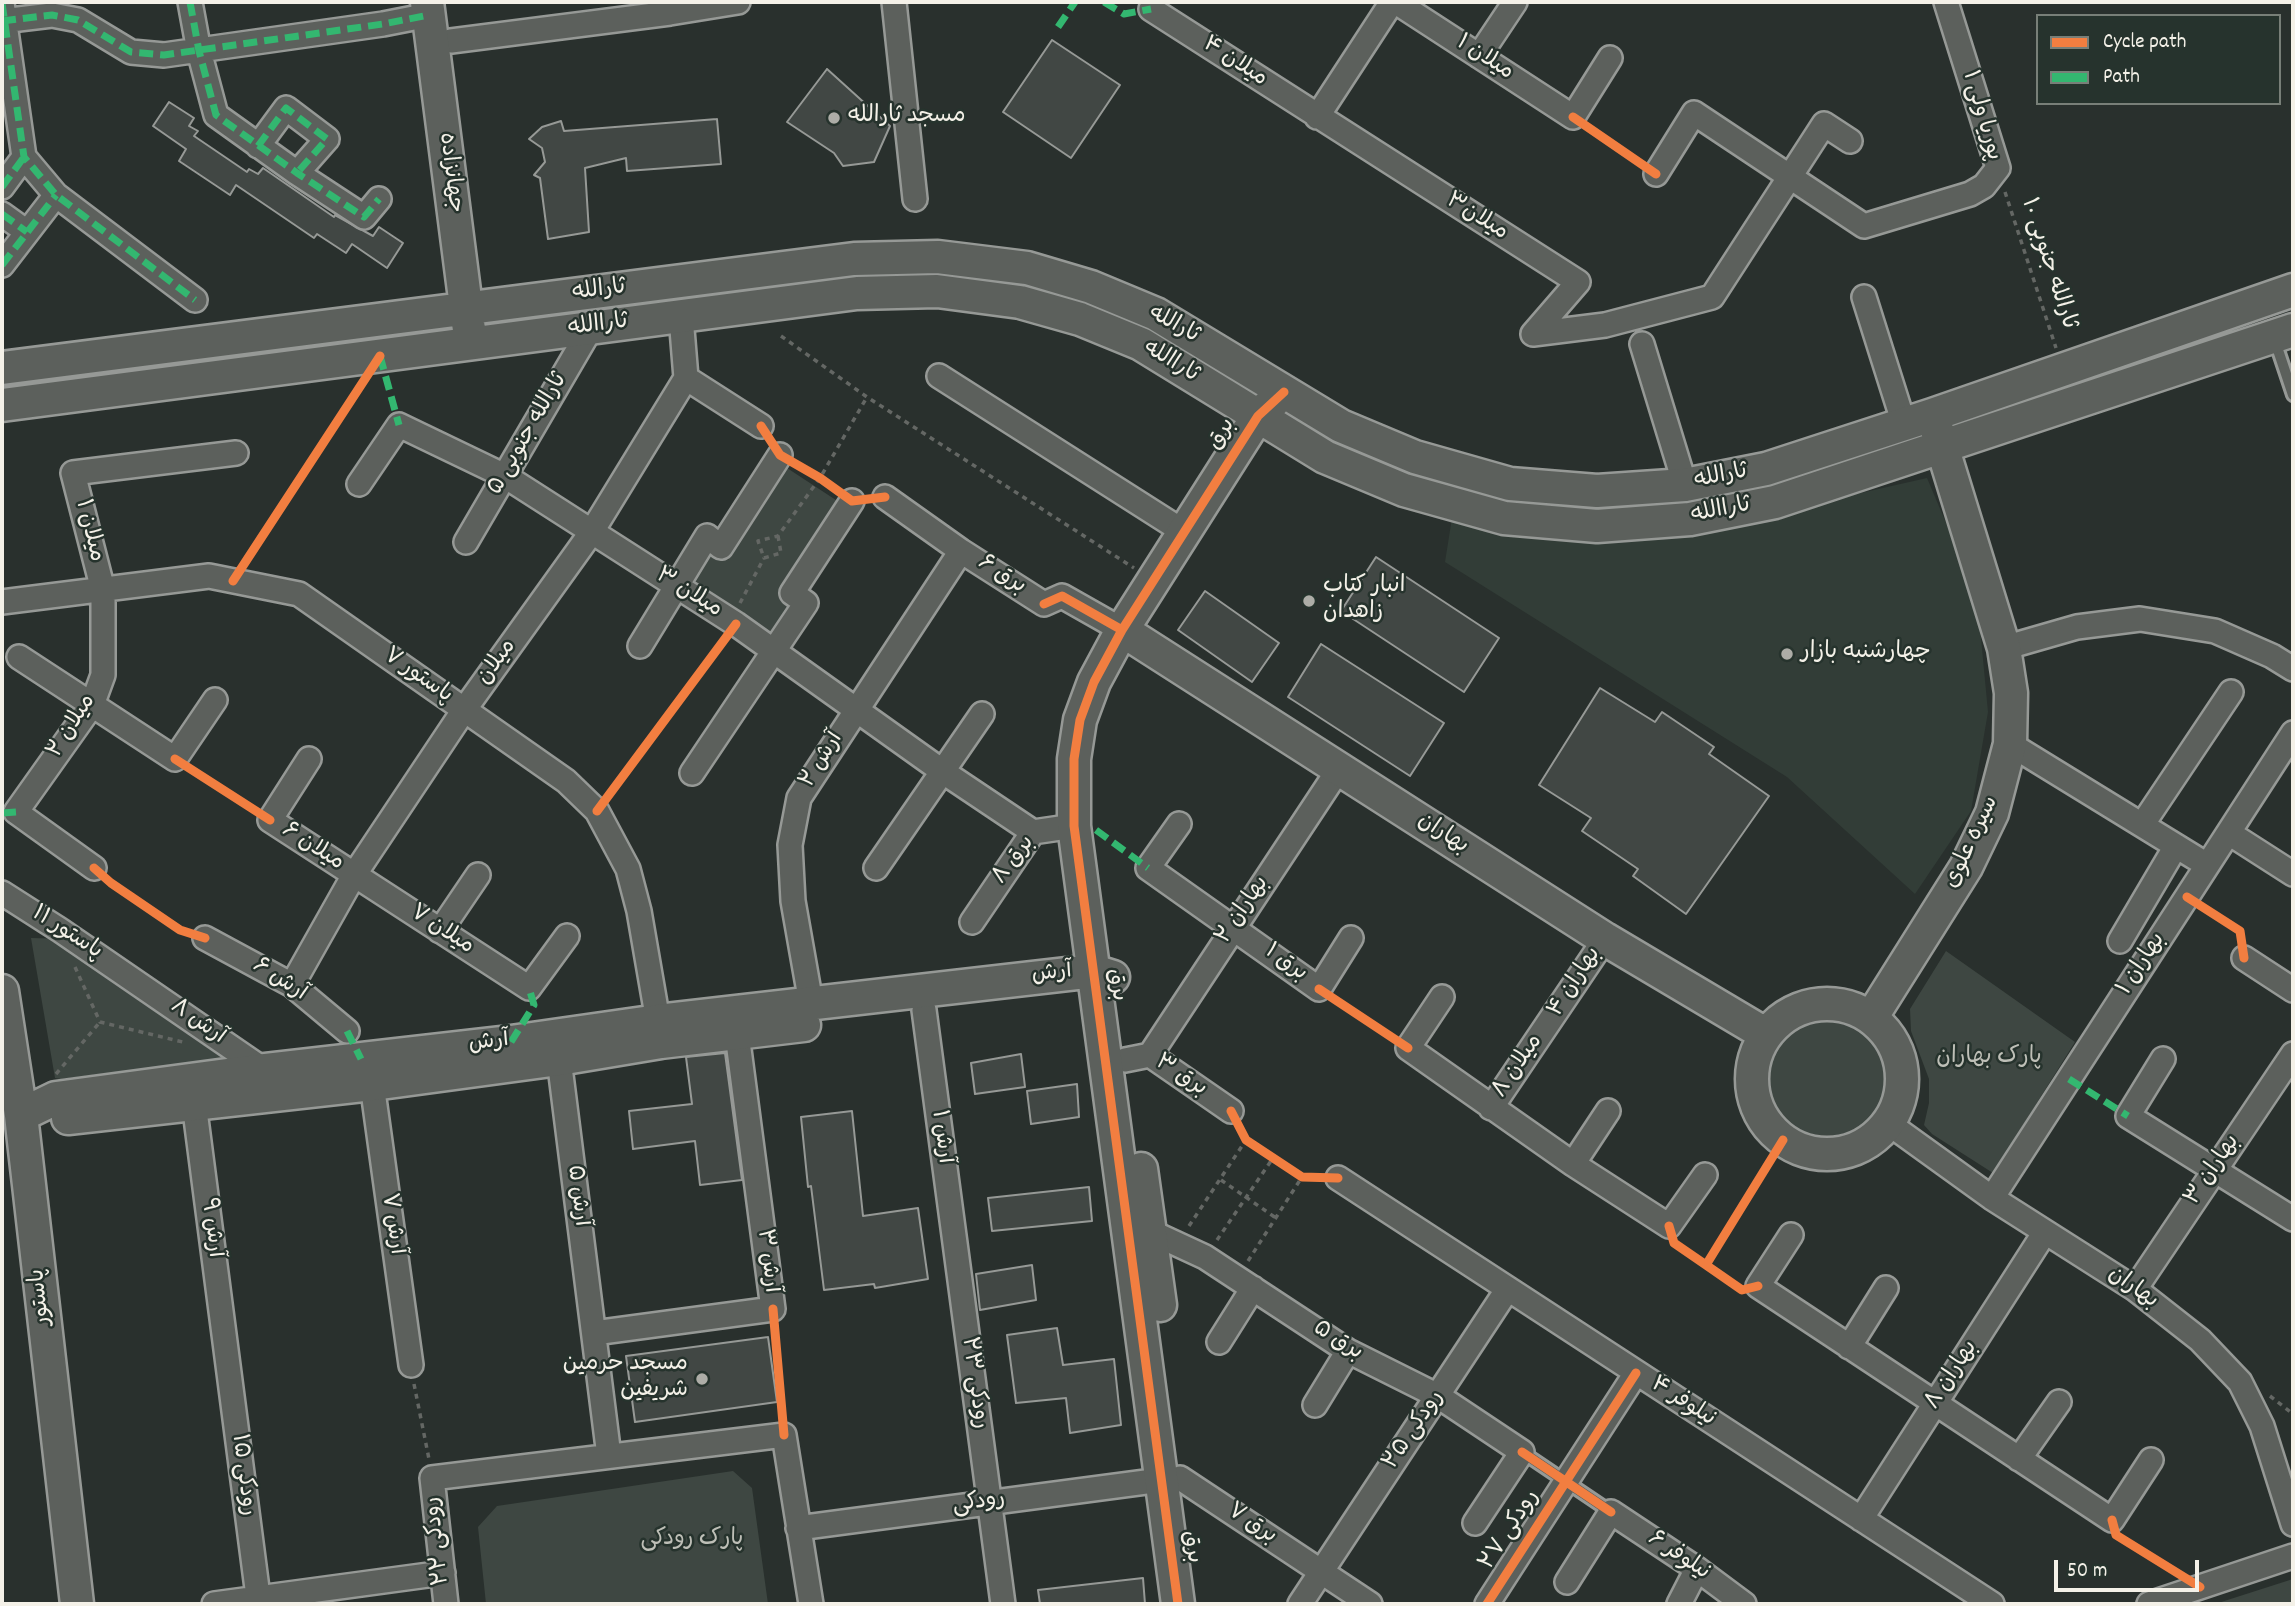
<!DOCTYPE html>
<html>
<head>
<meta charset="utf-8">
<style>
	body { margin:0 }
	#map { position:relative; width:2295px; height:1606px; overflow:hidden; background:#29302d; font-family:Dekko,sans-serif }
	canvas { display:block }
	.frame { position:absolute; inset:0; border:4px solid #f4f1e8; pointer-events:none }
	.legend { position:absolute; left:2036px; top:14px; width:245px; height:91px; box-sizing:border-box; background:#26332d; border:2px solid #787f78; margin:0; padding:9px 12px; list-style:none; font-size:21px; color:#f4f1e8 }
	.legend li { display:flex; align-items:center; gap:14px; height:35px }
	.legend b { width:35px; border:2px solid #787f78 }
	.scale { position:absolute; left:2054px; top:1560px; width:145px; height:32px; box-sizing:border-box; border:4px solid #f4f1e8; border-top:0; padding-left:9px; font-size:21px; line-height:24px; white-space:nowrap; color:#f4f1e8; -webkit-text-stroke:5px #26332d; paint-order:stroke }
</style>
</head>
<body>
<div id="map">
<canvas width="2295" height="1606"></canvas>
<div class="frame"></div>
<ul class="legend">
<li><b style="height:9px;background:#f27e40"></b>Cycle path</li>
<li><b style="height:9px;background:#33b770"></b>Path</li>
</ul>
<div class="scale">50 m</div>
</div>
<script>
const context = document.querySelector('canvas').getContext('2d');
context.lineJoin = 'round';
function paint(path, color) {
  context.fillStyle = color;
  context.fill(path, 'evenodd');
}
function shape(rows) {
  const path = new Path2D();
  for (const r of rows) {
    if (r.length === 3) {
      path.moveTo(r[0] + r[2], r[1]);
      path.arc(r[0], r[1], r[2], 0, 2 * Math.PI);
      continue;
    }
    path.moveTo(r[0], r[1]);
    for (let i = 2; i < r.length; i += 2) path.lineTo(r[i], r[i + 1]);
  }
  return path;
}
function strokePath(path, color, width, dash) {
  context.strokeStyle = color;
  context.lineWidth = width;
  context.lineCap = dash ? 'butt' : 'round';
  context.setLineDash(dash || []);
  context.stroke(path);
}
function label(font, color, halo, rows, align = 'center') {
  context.font = font + ' Dekko,"Playpen Sans Arabic",sans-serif';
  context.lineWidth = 5;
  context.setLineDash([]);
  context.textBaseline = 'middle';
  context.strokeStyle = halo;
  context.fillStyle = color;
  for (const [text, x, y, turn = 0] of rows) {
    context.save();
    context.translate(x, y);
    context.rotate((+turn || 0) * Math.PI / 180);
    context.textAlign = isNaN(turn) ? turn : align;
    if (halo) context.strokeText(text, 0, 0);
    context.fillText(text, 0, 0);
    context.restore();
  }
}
paint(shape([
	[1927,478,1977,596,1988,712,1971,811,1915,894,1787,777,1445,562,1452,518,1671,536]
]), '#323d37');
paint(shape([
	[787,468,842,504,779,595,792,605,770,637,688,582,708,548,728,560],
	[31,938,68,939,225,1050,220,1059,61,1079,55,1078],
	[1946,951,2075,1042,1993,1173,1932,1134,1924,1125,1929,1103,1929,1079,1911,1031,1910,1009],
	[1827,1077,59],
	[733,1471,752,1488,768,1604,486,1604,478,1527,497,1506],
	[2293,1579,2293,1602,2288,1604,2215,1604]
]), '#3e4742');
const building = shape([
	[1052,40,1120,85,1071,158,1003,112,1052,40],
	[827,69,890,126,874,162,843,166,834,153,787,122,827,69],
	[169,102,194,118,189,126,198,131,194,136,247,172,249,169,258,174,263,168,334,217,335,215,373,236,379,227,403,243,387,268,352,244,346,253,317,234,314,238,236,185,230,195,179,161,186,149,153,126,169,102],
	[717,119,721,164,627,171,626,158,585,168,589,232,548,239,540,178,534,175,545,162,542,148,529,139,542,127,561,121,564,131,717,119],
	[1376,557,1499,638,1464,692,1341,611,1376,557],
	[1205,591,1279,643,1252,682,1178,630,1205,591],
	[1321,644,1444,723,1410,776,1288,697,1321,644],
	[1600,688,1655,722,1662,712,1714,747,1709,754,1769,796,1686,914,1633,876,1638,869,1582,831,1591,818,1539,785,1600,688],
	[725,1053,742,1180,700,1185,695,1141,633,1149,629,1111,692,1104,686,1057,725,1053],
	[1021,1054,1025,1087,975,1094,971,1063,1021,1054],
	[1077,1084,1079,1117,1031,1124,1027,1091,1077,1084],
	[852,1111,863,1216,918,1208,928,1279,875,1288,874,1284,824,1290,811,1186,808,1187,801,1117,852,1111],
	[1089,1187,1092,1221,992,1231,988,1198,1089,1187],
	[1032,1265,1036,1300,980,1310,976,1274,1032,1265],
	[1057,1328,1063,1365,1114,1359,1121,1425,1070,1433,1066,1398,1016,1403,1007,1335,1057,1328],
	[768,1337,777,1402,635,1422,626,1356,768,1337],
	[1143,1578,1145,1604,1040,1604,1038,1590,1143,1578]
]);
paint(building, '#414744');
strokePath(building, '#969996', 2);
const lane = shape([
	[2274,338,2293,395],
	[1522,1452,1611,1512]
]);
const street = shape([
	[190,2,199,51,216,115,297,173,364,217,379,199],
	[894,2,915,199],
	[1396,2,1573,117,1610,58],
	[2,3,24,157,56,195,195,300],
	[1151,9,1578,282,1533,334],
	[2,21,52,15,78,20,131,52,164,55,383,24,429,15],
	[451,41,670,13,738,2],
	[1479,56,1515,2],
	[1317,117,1392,2],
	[258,146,286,108,327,139,297,173],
	[1656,174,1694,113,1864,226,1970,194,1984,186,1998,168,1946,2],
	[2,187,24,157],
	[2,214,27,232],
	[2,265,56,195],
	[1864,297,1904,424],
	[681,317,686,378],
	[1533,334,1605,325,1712,297,1824,124,1850,141],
	[1642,344,1685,485],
	[939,376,1184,532],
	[686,378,761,426],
	[359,484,399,425,505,476,736,624,942,771,1033,832],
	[885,497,961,551,1044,604,1062,596,1122,630],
	[466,542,591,328],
	[2,602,209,576,299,594,566,781,597,811,628,869,639,911,658,1021],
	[640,646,707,536,721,547,780,455],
	[2004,648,2077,627,2140,619,2215,631,2272,656,2293,669],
	[19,657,175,759,215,700],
	[2010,744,2207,865],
	[309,759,270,820,529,988,567,936],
	[692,773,806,603,792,593,852,501],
	[1179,824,1148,868,1319,989,1351,938],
	[2142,825,2231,692],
	[2229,833,2293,874],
	[94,868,16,812,92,705,103,675,103,590,73,473,236,453],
	[876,868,982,714],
	[2,893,60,930,264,1070],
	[972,922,1033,832,1074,826],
	[440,931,478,875],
	[205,938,292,985,347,1031],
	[2120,941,2176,846],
	[2244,958,2293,990],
	[292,985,354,875,464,710,591,533,686,378],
	[1442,997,1408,1048,1573,1164,1669,1226,1705,1175],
	[811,1003,793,901,790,845,799,798,961,551],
	[924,1010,1003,1604],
	[1150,1055,1339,769],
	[559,1059,609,1456],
	[2163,1059,2128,1116,2293,1219],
	[1125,1060,1150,1055,1231,1111],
	[372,1084,411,1365],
	[194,1103,259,1604],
	[1491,1108,1605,939],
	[1888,1123,1992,1198,2135,1289,2200,1340,2240,1382,2262,1426,2293,1524],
	[1573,1164,1608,1111],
	[1338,1178,1992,1604],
	[1992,1198,2293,733],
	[1151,1232,1205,1257,1348,1351,1438,1396,1522,1452,1475,1523],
	[1791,1235,1758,1286,2112,1520,2151,1460],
	[2135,1289,2293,1054],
	[594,1333,773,1309,737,1034],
	[1219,1342,1253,1288],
	[1849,1347,1886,1288],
	[1315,1405,1348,1351],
	[2019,1459,2059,1402],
	[1180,1478,1370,1604],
	[1861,1519,2045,1232],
	[798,1528,1161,1480],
	[1567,1582,1611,1512,1697,1569,1744,1604],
	[214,1604,443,1573],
	[446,1604,432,1478,784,1435,811,1604],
	[1300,1604,1507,1290],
	[1487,1604,1636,1373],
	[1679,1604,1697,1569],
	[2149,1604,2293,1556]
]);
const secondary = shape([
	[427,2,469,330],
	[2,368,775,269,854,259,938,257,1027,268,1091,287,1156,314,1341,426,1415,457,1510,484,1597,491,1685,485,1766,469,1932,415,2293,290],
	[2,405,857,293,937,291,1020,302,1080,319,1141,344,1325,457,1404,490,1504,518,1597,526,1690,519,1775,502,2293,330],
	[1122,630,1605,939,1765,1034],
	[2,991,21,1115,77,1604],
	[1827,1079,75],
	[1871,1018,1966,867,1992,813,2010,744,2011,693,2004,648,1937,430],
	[21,1115,56,1098,264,1070,511,1042,658,1021,1094,971,1113,977],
	[68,1118,372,1084,559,1059,661,1042,804,1025],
	[1141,1169,1160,1305],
	[1178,1604,1074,826,1074,759,1080,720,1094,682,1122,630,1258,416,1273,402]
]);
strokePath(lane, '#969996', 16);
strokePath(street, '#969996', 28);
strokePath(secondary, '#969996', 37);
strokePath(shape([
	[2005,192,2056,348],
	[781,336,867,397,1134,568],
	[778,536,781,553,764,558,758,541,778,536,820,478,867,397],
	[740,603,764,558],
	[75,967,100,1022,187,1043],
	[56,1074,100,1022],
	[1221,1180,1276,1218],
	[1189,1226,1246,1140],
	[1217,1240,1273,1158],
	[1248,1261,1302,1177],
	[414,1384,429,1459],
	[2270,1396,2293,1414]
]), '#646764', 3.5, [5, 5]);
strokePath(lane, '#5c605c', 10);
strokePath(street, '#5c605c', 23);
strokePath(secondary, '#5c605c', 32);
strokePath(shape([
	[190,2,199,51,216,115,297,173,364,217,379,199],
	[1104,2,1124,14,1151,9],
	[2,3,24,157,56,195,195,300],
	[2,21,52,15,78,20,131,52,164,55,383,24,429,15],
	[1058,27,1075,2],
	[258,146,286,108,327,139,297,173],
	[2,187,24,157],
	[2,214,27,232],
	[2,265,56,195],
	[380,356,399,425],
	[2,813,16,812],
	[1096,830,1148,868],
	[347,1031,361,1059],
	[511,1042,534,1005,529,988],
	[2069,1079,2128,1116]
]), '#33b770', 7, [14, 7]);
strokePath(shape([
	[1573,117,1656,174],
	[761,426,780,455,820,478,852,501,885,497],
	[233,581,380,356],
	[1044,604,1062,596,1122,630],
	[175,759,270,820],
	[597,811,736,624],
	[94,868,111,883,180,930,205,938],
	[2187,897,2240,931,2244,958],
	[1319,989,1408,1048],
	[1231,1111,1246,1140,1302,1177,1338,1178],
	[1669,1226,1674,1243,1706,1265,1742,1290,1758,1286],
	[1706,1265,1783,1140],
	[773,1309,784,1435],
	[1522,1452,1611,1512],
	[2112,1520,2116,1535,2200,1587],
	[1178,1604,1074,826,1074,759,1080,720,1094,682,1122,630,1258,416,1284,392],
	[1487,1604,1636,1373]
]), '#f27e40', 9);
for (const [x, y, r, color] of [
	[834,118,7,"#adada7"],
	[1309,601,7,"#adada7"],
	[1787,654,7,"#adada7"],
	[702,1379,7,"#adada7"]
]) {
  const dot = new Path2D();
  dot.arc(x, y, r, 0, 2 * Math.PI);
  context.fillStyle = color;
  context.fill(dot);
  strokePath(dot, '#26332d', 2.5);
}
label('23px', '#f4f1e8', '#26332d', [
	["میلان ۱",1484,59,33],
	["میلان ۴",1234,63,33],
	["پوریا ولی ۱",1980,116,74],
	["جهانزاده",449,173,83],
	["میلان۳",1476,218,32],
	["ثارالله جنوبی ۱۰",2047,264,72],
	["ثارالله",599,292,-7],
	["ثارالله",1173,326,29],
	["ثاراالله",598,327,-7],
	["ثاراالله",1170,363,31],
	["ثارالله جنوبی ۵",529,435,-60],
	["برق",1223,435,-58],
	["ثارالله",1721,478,-11],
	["ثاراالله",1721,512,-11],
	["میلان ۱",88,531,76],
	["برق ۶",1001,576,33],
	["میلان ۳",688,594,32],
	["میلان",498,663,-54],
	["پاستور ۷",417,677,35],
	["میلان ۲",73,727,-58],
	["آرش ۲",823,761,-58],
	["بهاران",1442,835,33],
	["سیره علوی",1973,843,-65],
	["میلان ۶",312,848,33],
	["برق ۸",1015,861,-53],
	["بهاران ۲",1244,911,-56],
	["میلان ۷",441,931,33],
	["پاستور ۱۱",66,934,33],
	["برق ۱",1285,964,36],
	["بهاران ۱",2143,965,-57],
	["آرش",1052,975,-6],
	["آرش ۶",279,981,33],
	["بهاران ۴",1576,983,-57],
	["برق",1115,985,82],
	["آرش ۸",197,1023,35],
	["آرش",489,1044,-7],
	["میلان ۸",1519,1067,-56],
	["برق ۳",1180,1077,33],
	["آرش ۱",940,1137,83],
	["بهاران ۳",2214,1171,-56],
	["آرش ۵",576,1196,83],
	["آرش ۷",391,1224,82],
	["آرش ۹",210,1228,83],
	["آرش ۳",766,1261,83],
	["بهاران",2132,1289,35],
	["پاستور",42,1297,-96],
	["برق ۵",1337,1342,32],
	["بهاران ۸",1953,1376,-57],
	["رودکی ۲۳",973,1383,82],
	["نیلوفر ۴",1682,1403,33],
	["رودکی ۲۵",1415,1431,-56],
	["رودکی ۱۵",242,1475,83],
	["رودکی",979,1504,-8],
	["برق ۷",1251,1525,34],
	["رودکی ۲۷",1511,1531,-57],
	["رودکی ۲۲",439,1541,-96],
	["برق",1190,1547,82],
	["نیلوفر ۶",1678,1557,34]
]);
label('23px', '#f4f1e8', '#26332d', [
	["مسجد ثارالله",848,118],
	["انبار کتاب",1323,588],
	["زاهدان",1323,614],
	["چهارشنبه بازار",1801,654],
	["مسجد حرمین",688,1366,"right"],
	["شریفین",688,1392,"right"]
], 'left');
label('23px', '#bebfb7', '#26332d', [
	["پارک بهاران",1989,1059],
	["پارک رودکی",692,1541]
]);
</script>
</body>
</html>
